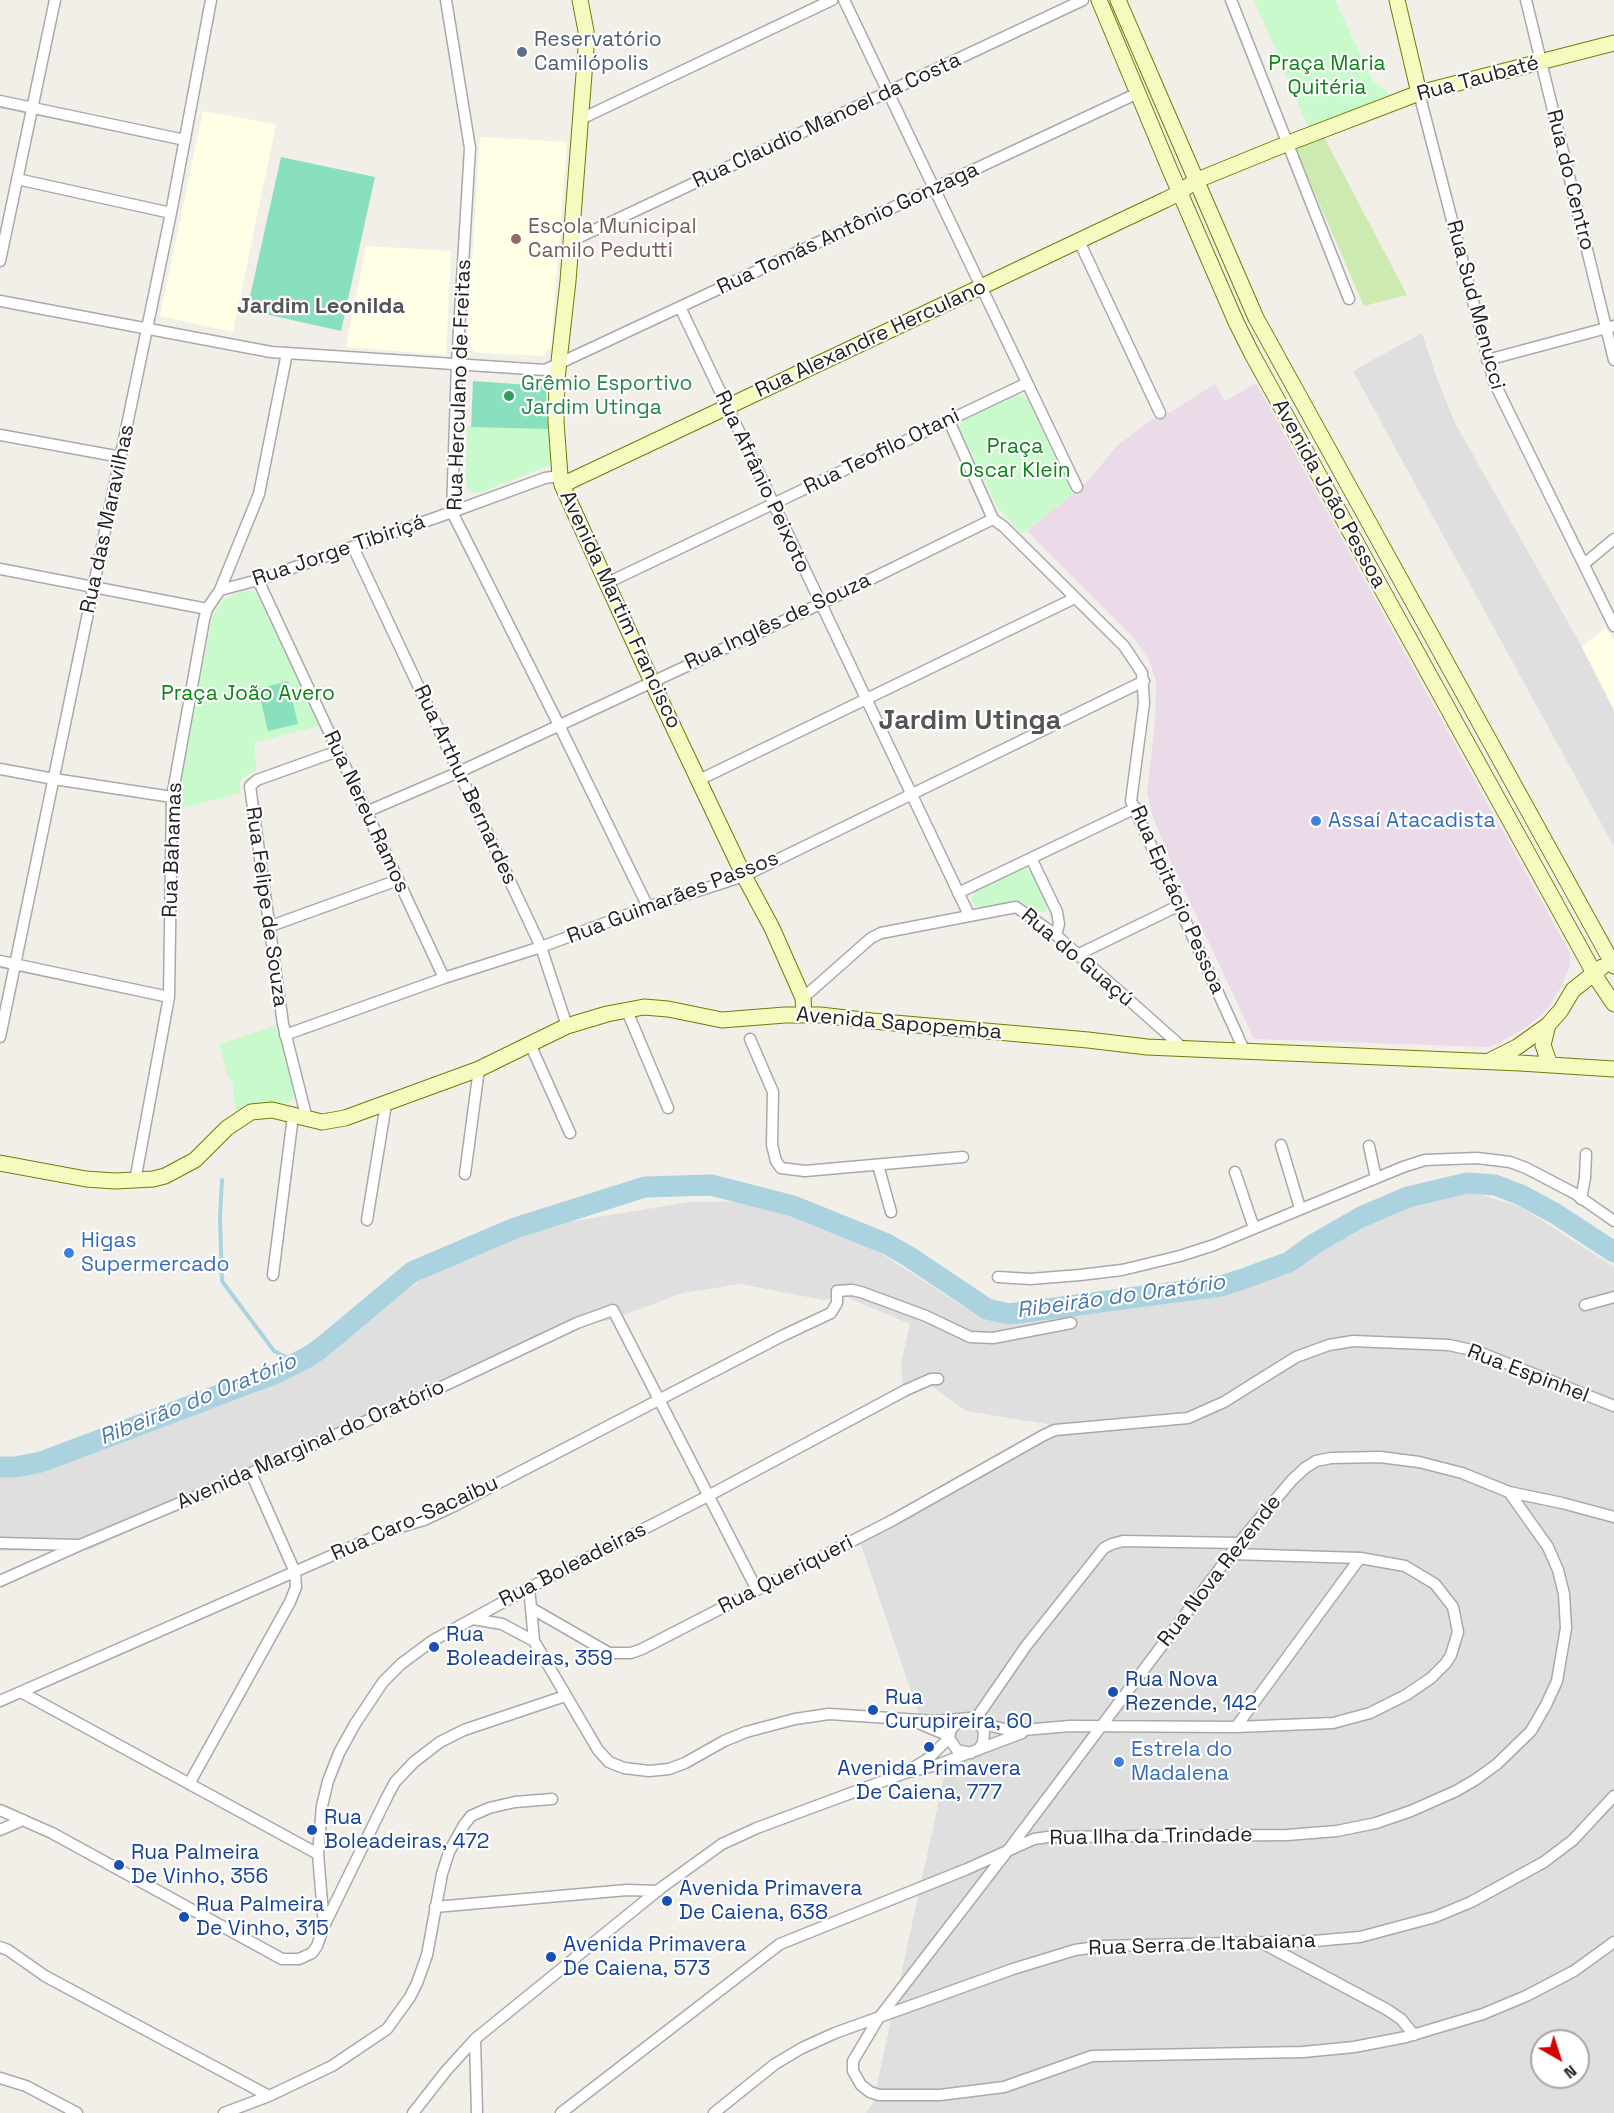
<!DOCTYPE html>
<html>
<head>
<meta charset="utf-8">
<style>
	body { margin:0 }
	#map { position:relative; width:1614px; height:2113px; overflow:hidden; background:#f2efe9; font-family:"Space Grotesk",sans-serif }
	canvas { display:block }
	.north { position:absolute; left:1530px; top:2029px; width:60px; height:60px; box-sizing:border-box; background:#fff; border:2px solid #a7a7a7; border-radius:50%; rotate:141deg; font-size:16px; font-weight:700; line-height:24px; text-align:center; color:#222 }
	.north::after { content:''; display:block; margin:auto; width:21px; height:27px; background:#d40000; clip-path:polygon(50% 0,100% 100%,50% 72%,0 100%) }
</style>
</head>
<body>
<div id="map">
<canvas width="1614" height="2113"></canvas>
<div class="north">N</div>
</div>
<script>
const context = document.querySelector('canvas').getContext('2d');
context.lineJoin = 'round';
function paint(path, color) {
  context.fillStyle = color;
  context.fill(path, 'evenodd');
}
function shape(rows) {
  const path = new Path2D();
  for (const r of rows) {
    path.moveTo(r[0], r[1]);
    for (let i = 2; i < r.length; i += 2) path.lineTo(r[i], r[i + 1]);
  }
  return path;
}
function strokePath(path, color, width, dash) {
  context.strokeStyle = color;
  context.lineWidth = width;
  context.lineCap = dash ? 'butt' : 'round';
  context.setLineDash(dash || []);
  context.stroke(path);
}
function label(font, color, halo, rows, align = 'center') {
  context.font = font + ' "Space Grotesk",sans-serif';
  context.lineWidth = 4.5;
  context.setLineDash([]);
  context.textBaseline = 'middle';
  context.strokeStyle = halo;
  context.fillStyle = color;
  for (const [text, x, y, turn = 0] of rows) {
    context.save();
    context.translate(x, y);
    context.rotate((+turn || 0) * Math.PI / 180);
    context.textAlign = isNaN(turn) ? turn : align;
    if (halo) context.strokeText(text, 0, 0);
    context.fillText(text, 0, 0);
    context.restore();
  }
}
paint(shape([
	[1422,333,1438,381,1455,423,1582,647,1614,710,1614,847,1353,371],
	[1469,1191,1521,1207,1614,1267,1614,2113,866,2113,873,2103,949,1754,958,1741,924,1729,859,1539,1054,1430,1047,1424,966,1411,932,1386,904,1398,901,1363,910,1324,844,1296,824,1300,740,1284,683,1293,607,1321,589,1321,89,1550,0,1551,0,1475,53,1466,258,1392,291,1376,343,1341,442,1263,562,1223,690,1202,755,1201,865,1243,978,1316,1007,1320,1106,1310,1259,1283,1365,1223,1423,1199],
	[1542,2041,1578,2041,1578,2077,1542,2077]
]), '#e0dfdf');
paint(shape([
	[1256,383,1570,953,1570,965,1562,986,1549,1007,1539,1017,1522,1030,1497,1044,1487,1047,1254,1039,1169,857,1151,811,1147,792,1155,722,1156,680,1149,660,1132,636,1027,531,1086,483,1117,446,1152,419,1171,412,1215,384,1225,401]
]), '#ebdbe8');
paint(shape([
	[203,111,276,124,233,332,160,316],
	[480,137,567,142,551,346,543,356,479,353,474,351,467,341],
	[366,246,451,251,446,355,346,347],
	[1605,628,1614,639,1614,710,1582,647]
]), '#ffffe5');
paint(shape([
	[1324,137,1407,295,1364,306,1295,148]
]), '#cdebb0');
paint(shape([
	[1254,0,1335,0,1373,81,1390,94,1309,129],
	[1018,395,1023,395,1027,399,1073,494,1022,534,997,507,959,427,963,420],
	[467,426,553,429,553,462,548,466,479,493,472,492,468,489,466,482],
	[244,590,253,591,257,595,319,726,254,743,257,770,242,778,240,783,241,793,178,809,178,792,213,615,224,599],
	[1024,869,1032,872,1047,902,1047,909,1044,912,1038,912,1020,902,981,907,975,905,971,900,975,890],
	[277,1025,295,1096,288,1103,254,1104,235,1113,233,1084,228,1077,219,1044]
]), '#c8facc');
paint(shape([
	[281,157,375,177,341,331,247,310],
	[473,381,546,386,548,429,471,427],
	[288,681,298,724,268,731,258,689]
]), '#88e0be');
strokePath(shape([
	[222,1180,220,1217,222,1281,274,1351,297,1363]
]), '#aad3df', 4);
strokePath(shape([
	[0,1467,15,1467,41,1462,272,1375,308,1357,321,1348,412,1272,515,1228,645,1187,711,1185,793,1206,887,1244,908,1256,987,1309,1009,1314,1221,1286,1240,1280,1289,1262,1314,1244,1361,1217,1408,1197,1467,1183,1495,1185,1521,1195,1556,1214,1614,1252]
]), '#aad3df', 21);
const street = shape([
	[446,0,470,148,457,363,452,512,559,725,648,907],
	[844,0,1077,487],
	[1231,0,1349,299],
	[1526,0,1614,360],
	[1419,93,1494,382,1614,626],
	[0,101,185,140],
	[581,119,832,0],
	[17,179,171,213],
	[571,241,1083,0],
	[1079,241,1160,413],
	[0,261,55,0],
	[0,301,271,352,545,370,1138,93],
	[680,307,969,915],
	[1487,360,1614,326],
	[949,421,993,519,1004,527,1124,646,1142,673,1144,703,1131,801,1245,1052],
	[0,435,121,457],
	[353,547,541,947,567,1026],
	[1584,564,1614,539],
	[0,569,207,609],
	[258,580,444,978],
	[607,583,1027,383],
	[220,590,258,580,452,512,545,478,560,476],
	[0,769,54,779,172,797],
	[699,780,1075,598],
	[366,812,459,772,820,604,993,519],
	[1031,858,1057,912,1059,924,1056,935],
	[958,893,1136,808],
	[268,927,398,880],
	[1077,955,1180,905],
	[0,961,169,997],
	[803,998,871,938,881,933,1016,907,1056,935,1183,1048],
	[627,1011,668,1108],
	[285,1035,444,978,541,947,648,907,744,876,1144,681],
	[0,1037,171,213,211,0],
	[750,1039,773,1092,772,1145,776,1161,781,1168,805,1171,963,1157],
	[530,1044,570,1133],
	[307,1119,283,1024,250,786,257,780,338,751],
	[1281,1145,1300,1208],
	[1369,1146,1376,1178],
	[878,1165,891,1212],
	[1235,1172,1254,1228],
	[465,1174,479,1069],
	[135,1181,169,997,172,797,204,620,207,609,220,590,259,494,287,353],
	[1581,1199,1585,1178,1586,1154],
	[367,1220,386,1104],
	[273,1275,293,1116],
	[998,1277,1030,1279,1080,1275,1122,1270,1180,1256,1214,1245,1403,1167,1425,1160,1477,1158,1510,1162,1526,1168,1574,1193,1614,1221],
	[1585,1305,1614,1297],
	[1614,1517,1562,1503,1509,1492,1462,1473,1419,1462,1380,1457,1331,1458,1316,1461,1305,1468,1292,1480,1239,1543,1009,1849,878,2019,853,2061,853,2071,861,2085,870,2092,879,2095,940,2095,1004,2087,1092,2056,1303,2052,1354,2047,1406,2037,1483,2014,1526,1996,1574,1971,1614,1942],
	[0,1543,77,1545],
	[0,1581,80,1545,251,1473,435,1390,577,1323,613,1310,757,1590],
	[529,1588,531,1608,609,1653,631,1653,642,1649,893,1520,1044,1435,1055,1430,1188,1418,1224,1402,1296,1357,1329,1345,1353,1341,1449,1345,1476,1351,1614,1406],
	[531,1608,534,1641],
	[473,1619,502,1624,534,1641,598,1750,609,1762,624,1768,649,1771,669,1769,685,1763,724,1741,746,1732,795,1719,829,1714,935,1721,970,1718,977,1721,984,1731,983,1743,978,1750],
	[21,1692,318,1854],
	[0,1701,390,1530,424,1520,456,1505,782,1336,831,1313,837,1303,837,1291,852,1290,861,1292,926,1316,970,1337,993,1338,1071,1323],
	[960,1720,951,1729,949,1738,957,1750,971,1753],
	[975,1720,1026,1646,1104,1548,1112,1544,1123,1541,1239,1543],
	[918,1723,949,1736],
	[980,1723,1012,1731,1070,1726,1236,1727,1333,1723,1370,1713,1406,1695,1431,1678,1446,1663,1451,1655,1458,1632,1453,1607,1435,1584,1405,1566,1360,1558,1232,1554],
	[1236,1727,1360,1558],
	[913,1768,929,1758,949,1738],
	[189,1784,290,1602,296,1587,295,1572,251,1473],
	[0,1810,52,1833,282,1959,299,1959,312,1953,317,1946,324,1926,387,1797,395,1782,414,1762,440,1742,464,1730,565,1696],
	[0,1830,23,1820],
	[435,1907,627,1890,658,1891],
	[324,1926,318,1854,322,1806,328,1781,339,1753,355,1724,383,1682,401,1664,432,1641,529,1588,708,1496,906,1390,931,1379,938,1379],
	[1264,1944,1386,2009,1401,2019,1414,2035],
	[0,1947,8,1950,45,1976,269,2096],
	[475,2039,477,2113],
	[0,2078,26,2086,77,2113],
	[224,2113,269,2096,332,2066,387,2029,410,1997,417,1983,427,1955,442,1874,449,1852,464,1825,471,1816,489,1808,515,1802,552,1799],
	[413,2113,446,2071,475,2039,661,1888,722,1844,757,1828,905,1773,937,1765,1022,1733],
	[561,2113,780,1944,967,1869,1034,1839,1048,1837,1287,1835,1337,1831,1376,1823,1411,1811,1456,1791,1475,1780,1497,1764,1531,1731,1546,1705,1557,1681,1566,1628,1564,1594,1558,1570,1548,1547,1509,1492],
	[714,2113,775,2064,802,2048,835,2033,1013,1969,1075,1950,1103,1946,1314,1941,1360,1937,1435,1917,1471,1902,1544,1862,1573,1840,1614,1796]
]);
const secondary = shape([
	[580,0,586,31,586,48,568,281,557,379,556,422,560,476,562,485,652,682,744,876,772,928,803,998,804,1015],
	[1099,0,1170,170,1236,322,1252,354,1599,982,1614,1004],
	[1118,0,1256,318,1614,966],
	[1397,0,1419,93],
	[562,485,1165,200,1179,193,1195,181,1286,144,1419,93,1614,43],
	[1548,1025,1543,1045,1550,1065],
	[1491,1060,1517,1047,1548,1025,1561,1010,1573,990,1602,967],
	[0,1163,86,1179,115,1181,153,1179,165,1176,195,1160,227,1128,251,1112,272,1110,322,1122,345,1118,479,1069,567,1026,607,1014,644,1007,668,1009,722,1020,785,1015,820,1015,872,1021,1088,1040,1147,1047,1520,1063,1614,1069]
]);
strokePath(street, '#a9a9a9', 13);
strokePath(secondary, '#707d05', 17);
strokePath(street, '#fff', 10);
strokePath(secondary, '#f7fabf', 15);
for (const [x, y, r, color] of [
	[522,52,6,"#5c6f8a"],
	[516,239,6,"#8d6e63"],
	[509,396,6,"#2e9e5b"],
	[1316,821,6,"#3f7fe0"],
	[69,1253,6,"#3f7fe0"],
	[434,1647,6,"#1a4fb4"],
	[1113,1692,6,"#1a4fb4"],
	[873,1710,6,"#1a4fb4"],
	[929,1747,6,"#1a4fb4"],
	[1119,1762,6,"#3f7fe0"],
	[312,1830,6,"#1a4fb4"],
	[119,1865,6,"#1a4fb4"],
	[667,1901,6,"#1a4fb4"],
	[184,1917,6,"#1a4fb4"],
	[551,1957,6,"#1a4fb4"]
]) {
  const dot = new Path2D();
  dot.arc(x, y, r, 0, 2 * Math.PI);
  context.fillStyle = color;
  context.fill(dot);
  strokePath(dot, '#fff', 2);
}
label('21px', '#4e5e75', '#fff', [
	["Reservatório",534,40],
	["Camilópolis",534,64]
], 'left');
label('21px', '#0c8416', '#fff', [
	["Praça Maria",1327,64],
	["Quitéria",1327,88],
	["Praça",1015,447],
	["Oscar Klein",1015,471],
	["Praça João Avero",248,694]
]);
label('21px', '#222', '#fff', [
	["Rua Taubaté",1478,79,-15],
	["Rua Claudio Manoel da Costa",827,121,-25],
	["Rua do Centro",1570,180,76],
	["Rua Tomás Antônio Gonzaga",848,229,-25],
	["Rua Sud Menucci",1475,305,75],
	["Rua Alexandre Herculano",871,339,-25],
	["Rua Herculano de Freitas",460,385,-88],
	["Rua Teofilo Otani",882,452,-26],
	["Rua Afrânio Peixoto",762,482,65],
	["Avenida João Pessoa",1329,494,61],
	["Rua das Maravilhas",108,519,-78],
	["Rua Jorge Tibiriçá",339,551,-19],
	["Avenida Martim Francisco",620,610,65],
	["Rua Inglês de Souza",778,622,-25],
	["Rua Arthur Bernardes",465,785,65],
	["Rua Nereu Ramos",366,812,65],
	["Rua Bahamas",173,850,-88],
	["Rua Guimarães Passos",673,898,-21],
	["Rua Epitácio Pessoa",1177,900,66],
	["Rua Felipe de Souza",266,907,82],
	["Rua do Guaçú",1077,958,40],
	["Avenida Sapopemba",899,1024,5],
	["Rua Espinhel",1528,1374,21],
	["Avenida Marginal do Oratório",311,1445,-24],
	["Rua Caro-Sacaibu",415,1519,-24],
	["Rua Boleadeiras",573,1565,-27],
	["Rua Nova Rezende",1220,1571,-52],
	["Rua Queriqueri",786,1575,-27],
	["Rua Ilha da Trindade",1151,1837,-1],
	["Rua Serra de Itabaiana",1202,1945,-2]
]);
label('21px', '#785e54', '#fff', [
	["Escola Municipal",528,227],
	["Camilo Pedutti",528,251]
], 'left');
label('21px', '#27864d', '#fff', [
	["Grêmio Esportivo",521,384],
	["Jardim Utinga",521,408]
], 'left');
label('21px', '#366cbe', '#fff', [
	["Assaí Atacadista",1328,821],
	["Higas",81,1241],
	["Supermercado",81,1265],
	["Estrela do",1131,1750],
	["Madalena",1131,1774]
], 'left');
label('21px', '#164399', '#fff', [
	["Rua",446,1635],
	["Boleadeiras, 359",446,1659],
	["Rua Nova",1125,1680],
	["Rezende, 142",1125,1704],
	["Rua",885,1698],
	["Curupireira, 60",885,1722],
	["Avenida Primavera",929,1769,"center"],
	["De Caiena, 777",929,1793,"center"],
	["Rua",324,1818],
	["Boleadeiras, 472",324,1842],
	["Rua Palmeira",131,1853],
	["De Vinho, 356",131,1877],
	["Avenida Primavera",679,1889],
	["De Caiena, 638",679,1913],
	["Rua Palmeira",196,1905],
	["De Vinho, 315",196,1929],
	["Avenida Primavera",563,1945],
	["De Caiena, 573",563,1969]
], 'left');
label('bold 22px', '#555', '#fff', [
	["Jardim Leonilda",321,307]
]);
label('italic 22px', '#4a7aab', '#fff', [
	["Ribeirão do Oratório",1121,1297,-8],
	["Ribeirão do Oratório",198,1400,-22]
]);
label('bold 27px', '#555', '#fff', [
	["Jardim Utinga",970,722]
]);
</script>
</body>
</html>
